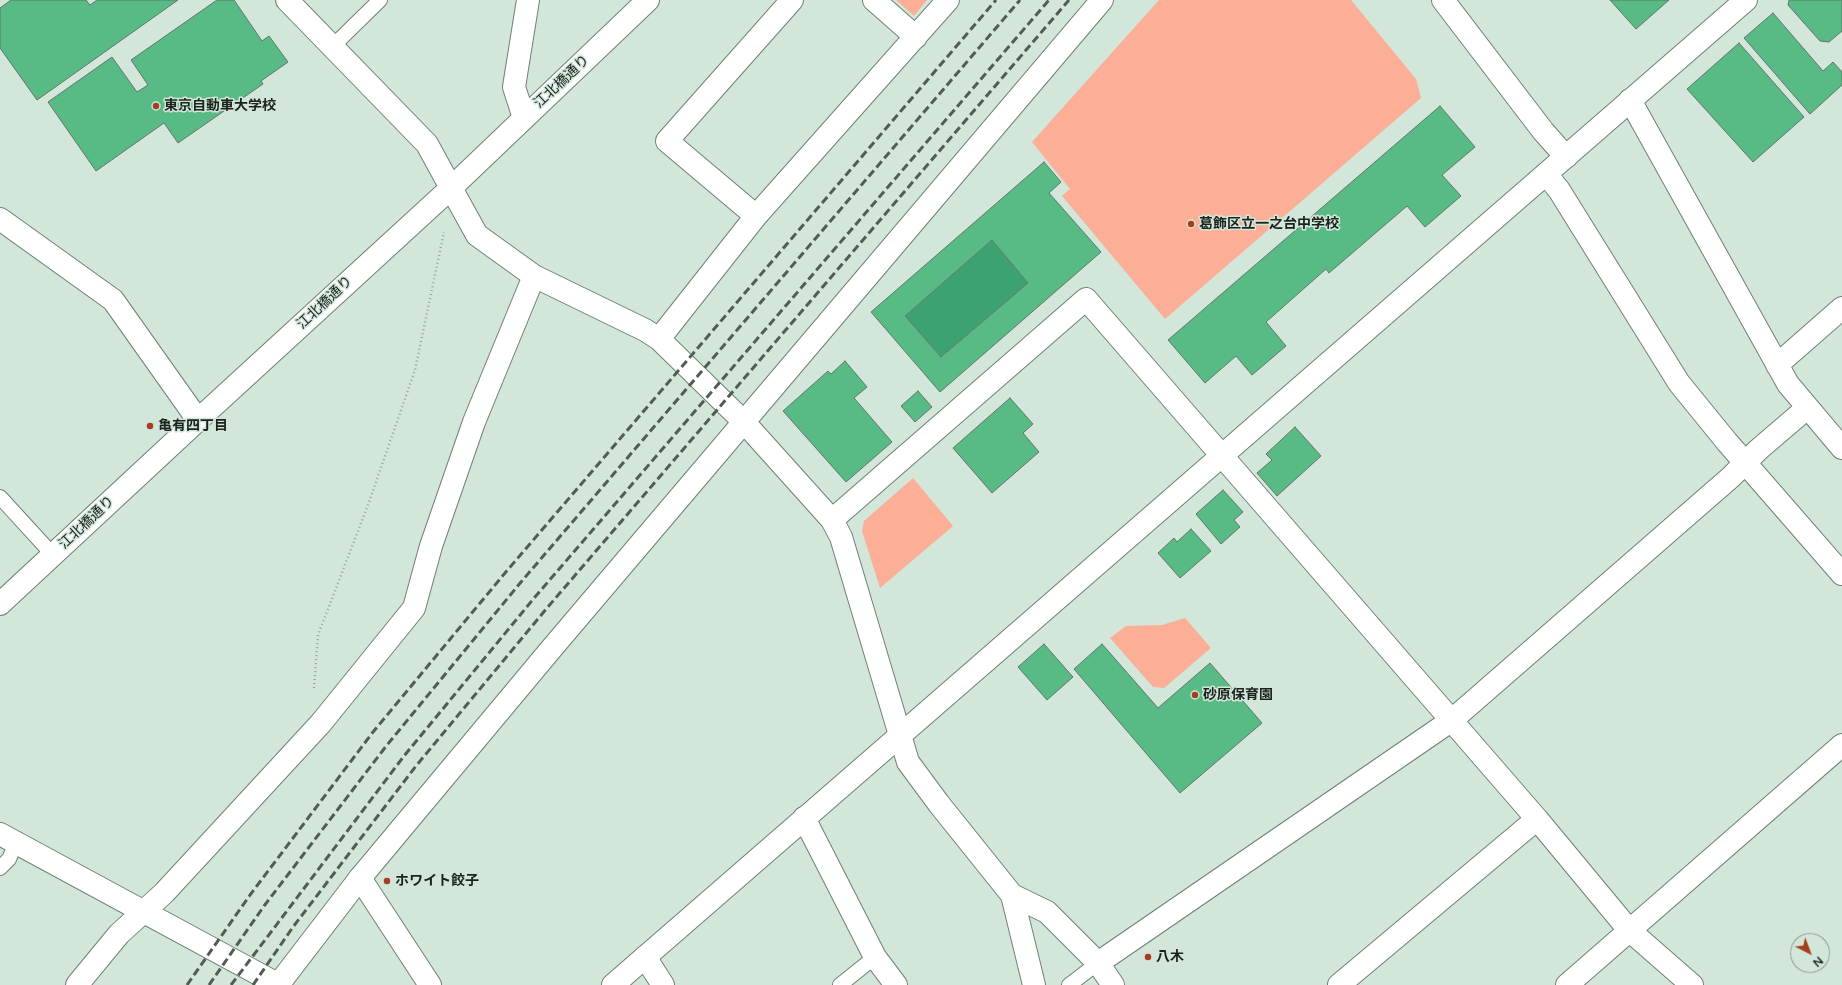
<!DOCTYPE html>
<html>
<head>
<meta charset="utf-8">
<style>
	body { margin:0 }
	#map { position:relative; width:1842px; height:985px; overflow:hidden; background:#d2e6d9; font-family:"Varela Round",sans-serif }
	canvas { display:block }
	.north { position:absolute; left:1790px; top:933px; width:40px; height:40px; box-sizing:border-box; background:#d2e6d9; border:1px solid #88988e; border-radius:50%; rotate:138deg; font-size:11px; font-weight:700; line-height:16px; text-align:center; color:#1a221d }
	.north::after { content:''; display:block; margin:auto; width:14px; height:18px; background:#a53e1e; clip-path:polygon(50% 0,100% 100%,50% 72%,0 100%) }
</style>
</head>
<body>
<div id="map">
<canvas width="1842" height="985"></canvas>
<div class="north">N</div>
</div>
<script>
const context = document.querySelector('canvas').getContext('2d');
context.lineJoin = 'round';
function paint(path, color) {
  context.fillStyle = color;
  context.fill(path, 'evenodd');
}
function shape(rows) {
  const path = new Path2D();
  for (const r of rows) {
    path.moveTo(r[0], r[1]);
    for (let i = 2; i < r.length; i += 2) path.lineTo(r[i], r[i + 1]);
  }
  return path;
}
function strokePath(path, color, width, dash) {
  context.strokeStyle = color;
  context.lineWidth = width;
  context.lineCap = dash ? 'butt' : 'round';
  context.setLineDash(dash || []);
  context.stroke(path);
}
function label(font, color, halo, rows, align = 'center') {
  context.font = font + ' "Varela Round","Noto Sans JP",sans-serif';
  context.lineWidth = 3;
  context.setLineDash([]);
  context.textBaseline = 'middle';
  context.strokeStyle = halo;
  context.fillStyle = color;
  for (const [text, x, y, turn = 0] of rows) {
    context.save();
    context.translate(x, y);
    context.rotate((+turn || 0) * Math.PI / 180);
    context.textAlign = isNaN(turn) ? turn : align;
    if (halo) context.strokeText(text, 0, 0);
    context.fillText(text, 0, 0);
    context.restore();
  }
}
paint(shape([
	[896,0,927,0,914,16],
	[1159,0,1351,0,1416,79,1421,98,1165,319,1062,196,1070,189,1032,142],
	[913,478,953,526,880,588,862,531,864,521],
	[1185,618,1211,648,1164,688,1153,687,1110,638,1126,626,1162,625]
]), '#fcae97');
paint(shape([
	[992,240,1028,283,941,357,905,316]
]), '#3ca26f');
const building = shape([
	[11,0,86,0,90,5,97,0,178,0,37,100,0,48,0,8,11,0],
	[217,0,234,0,262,41,269,36,288,62,261,81,263,84,178,143,164,123,96,171,48,102,112,57,137,92,148,85,131,60,217,0],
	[1610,0,1669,0,1636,29,1610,0],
	[1842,0,1842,31,1829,42,1820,41,1788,5,1789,0,1842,0],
	[1773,13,1823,71,1833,62,1842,72,1842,85,1810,114,1744,38,1773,13],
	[1739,43,1804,117,1753,162,1687,89,1739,43],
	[1440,106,1475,147,1442,175,1461,196,1425,227,1407,206,1329,273,1326,269,1266,322,1286,346,1252,375,1236,356,1205,383,1168,340,1440,106],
	[1044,162,1061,182,1049,193,1101,252,940,392,871,312,1044,162],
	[992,240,1028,283,941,357,905,316,992,240],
	[845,361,867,387,854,398,892,442,846,482,783,411,828,371,831,374,845,361],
	[918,391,932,407,915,422,901,406,918,391],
	[1010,398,1033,424,1023,433,1039,452,992,493,953,448,1010,398],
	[1295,427,1321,456,1277,496,1257,473,1272,460,1266,454,1295,427],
	[1223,490,1243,512,1234,520,1240,527,1221,544,1196,514,1223,490],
	[1191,529,1211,551,1180,578,1158,553,1174,538,1177,542,1191,529],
	[1044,644,1073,677,1047,700,1018,667,1044,644],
	[1102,644,1158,708,1210,663,1262,723,1180,793,1074,669,1102,644]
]);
paint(building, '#58bb86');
strokePath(building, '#63756a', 1);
const lane = shape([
	[332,47,380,0],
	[0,497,53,555],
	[0,868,9,859,16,843],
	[840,985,875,957],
	[1069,985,1098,963]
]);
const street = shape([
	[874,0,916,37],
	[1443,0,1543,131,1566,157],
	[1630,100,1788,384,1842,448],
	[524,118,514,87,528,0],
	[1546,174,1559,190,1679,383,1727,442,1842,574],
	[451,188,477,235,534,276,645,330,659,339,743,421,832,520,841,537,908,762,939,804,1012,895,1047,912,1098,963,1113,985],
	[756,216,667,141,792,0],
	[0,219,113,300,198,420],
	[659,339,756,216,948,0],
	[1777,365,1842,308],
	[832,520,1086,299,1537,819,1629,930,1692,985],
	[804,818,875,957,896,985],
	[1012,895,1034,985],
	[645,957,663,985],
	[1098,963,1452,720,1731,477,1758,450,1807,408],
	[77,985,119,934,164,893,321,723,414,608,431,546,474,422,534,276],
	[278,985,360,878,552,648,1102,0],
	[1339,985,1537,819],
	[1567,985,1842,745]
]);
const secondary = shape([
	[287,0,427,144,451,188],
	[0,604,198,420,451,188,648,0],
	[0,834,279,985],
	[360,878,430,985],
	[613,985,1746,0]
]);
strokePath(lane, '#6f8176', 16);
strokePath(street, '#6f8176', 24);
strokePath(secondary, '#6f8176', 24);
strokePath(shape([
	[314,688,318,635,368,505,415,370,444,232]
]), '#95a59b', 2.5, [1, 3]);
strokePath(lane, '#fff', 14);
strokePath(street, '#fff', 22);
strokePath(secondary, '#fff', 22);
strokePath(shape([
	[187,985,250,895,373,732,505,573,996,0],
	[209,985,264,906,387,745,521,582,1020,0],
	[231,985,404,756,535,597,1049,0],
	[253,985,293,927,416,766,547,608,1069,0]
]), '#505c54', 3, [8, 4]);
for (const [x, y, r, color] of [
	[156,106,4,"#a53e1e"],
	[1191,224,4,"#a53e1e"],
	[150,426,4,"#a53e1e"],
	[1195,695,4,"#a53e1e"],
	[387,881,4,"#a53e1e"],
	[1148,957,4,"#a53e1e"]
]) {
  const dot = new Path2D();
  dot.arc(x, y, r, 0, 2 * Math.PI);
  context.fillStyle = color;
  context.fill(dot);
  strokePath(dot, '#d2e6d9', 1.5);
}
label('14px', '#1a221d', '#d2e6d9', [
	["江北橋通り",562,82,-43],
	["江北橋通り",325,303,-43],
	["江北橋通り",87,523,-43]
]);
label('bold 14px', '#1a221d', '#d2e6d9', [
	["東京自動車大学校",164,106],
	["葛飾区立一之台中学校",1199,224],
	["亀有四丁目",158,426],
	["砂原保育園",1203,695],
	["ホワイト餃子",395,881],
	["八木",1156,957]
], 'left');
</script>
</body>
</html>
